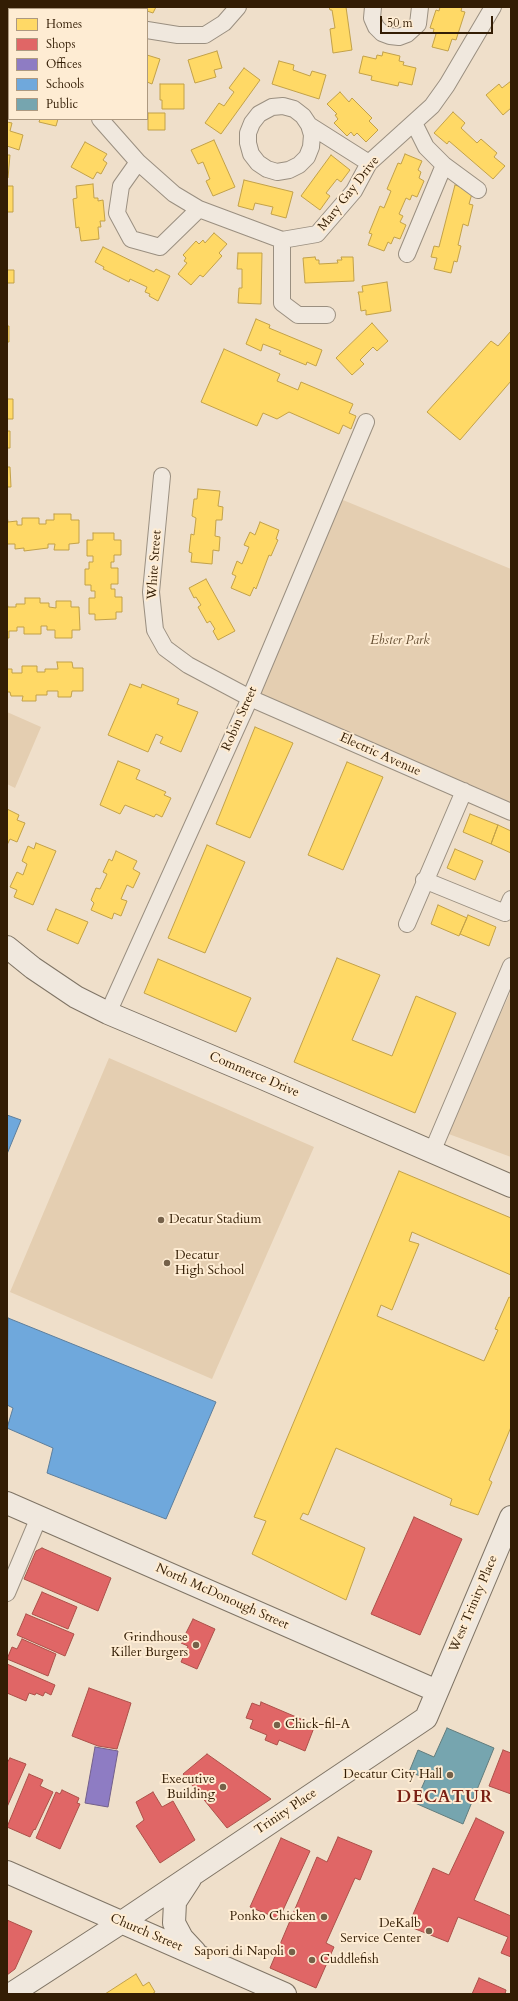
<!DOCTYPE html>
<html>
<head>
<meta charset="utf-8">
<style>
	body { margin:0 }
	#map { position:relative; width:518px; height:2001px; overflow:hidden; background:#efdfca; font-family:Cardo,serif }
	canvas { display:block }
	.frame { position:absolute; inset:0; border:8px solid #331d04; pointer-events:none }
	.legend { position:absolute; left:8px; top:8px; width:140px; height:112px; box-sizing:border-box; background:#feecd3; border:1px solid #ad9980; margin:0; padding:5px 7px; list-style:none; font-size:12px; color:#331d04 }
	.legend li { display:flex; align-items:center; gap:8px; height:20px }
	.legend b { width:20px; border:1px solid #ad9980 }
	.scale { position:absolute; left:380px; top:16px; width:113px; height:18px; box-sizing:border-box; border:2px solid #331d04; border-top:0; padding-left:5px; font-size:12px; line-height:14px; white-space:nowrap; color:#331d04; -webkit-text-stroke:3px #feecd3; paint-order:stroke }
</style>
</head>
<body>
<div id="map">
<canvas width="518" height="2001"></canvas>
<div class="frame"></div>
<ul class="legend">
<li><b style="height:11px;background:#ffd966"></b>Homes</li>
<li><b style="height:11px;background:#e06666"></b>Shops</li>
<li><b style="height:11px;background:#8e7cc3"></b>Offices</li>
<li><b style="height:11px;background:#6fa8dc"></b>Schools</li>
<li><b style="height:11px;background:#76a5af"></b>Public</li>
</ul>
<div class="scale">50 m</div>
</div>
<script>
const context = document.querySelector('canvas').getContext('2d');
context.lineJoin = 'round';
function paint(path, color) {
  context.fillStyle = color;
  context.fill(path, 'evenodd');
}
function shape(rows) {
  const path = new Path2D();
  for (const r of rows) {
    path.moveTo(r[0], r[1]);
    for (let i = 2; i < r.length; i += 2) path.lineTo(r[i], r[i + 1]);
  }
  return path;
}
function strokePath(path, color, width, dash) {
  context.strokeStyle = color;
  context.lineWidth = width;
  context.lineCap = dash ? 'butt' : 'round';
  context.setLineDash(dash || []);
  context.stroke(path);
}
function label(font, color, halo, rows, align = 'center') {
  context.font = font + ' Cardo,serif';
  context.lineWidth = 4;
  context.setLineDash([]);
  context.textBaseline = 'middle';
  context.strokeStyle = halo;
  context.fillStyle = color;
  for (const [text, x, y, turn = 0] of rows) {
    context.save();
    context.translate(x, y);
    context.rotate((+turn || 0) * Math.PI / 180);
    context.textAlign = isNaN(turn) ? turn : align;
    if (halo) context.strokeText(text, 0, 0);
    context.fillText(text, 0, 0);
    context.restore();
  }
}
paint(shape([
	[338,498,511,569,511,809,255,696],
	[7,712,41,727,15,788,7,784],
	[511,991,511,1157,446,1133],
	[109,1058,314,1147,212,1379,10,1292]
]), '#e4ceb1');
const homes = shape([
	[137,7,156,7,153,13,147,11,147,9,137,7],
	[329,7,346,7,352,50,333,53,330,29,335,28,332,10,330,10,329,7],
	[440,7,462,7,461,11,465,12,456,40,452,39,448,51,432,47,436,34,433,33,434,29,430,28,436,10,439,11,440,7],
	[217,51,222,68,214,70,216,77,195,83,188,60,217,51],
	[383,52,400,56,399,61,404,62,403,65,416,68,412,85,399,82,398,86,371,80,372,76,359,73,363,56,376,59,377,55,382,56,383,52],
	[147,55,160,59,152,84,147,82,147,55],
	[279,61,294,65,293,70,310,76,312,71,326,75,319,99,272,84,279,61],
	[244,68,260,80,221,134,205,123,219,103,224,106,234,92,229,88,244,68],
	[511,81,511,108,503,115,486,95,499,84,502,88,511,81],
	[160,84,184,84,184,109,162,109,162,100,160,100,160,84],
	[7,88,9,88,7,111,7,88],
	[340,92,349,102,352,98,372,118,369,121,378,130,366,142,357,133,354,136,351,132,347,136,334,123,338,119,335,115,337,114,327,104,340,92],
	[453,112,465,123,461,128,477,143,481,139,497,153,494,157,505,166,493,179,449,141,447,144,434,133,453,112],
	[148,113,165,113,165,130,148,130,148,113],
	[40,119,58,119,56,126,39,122,40,119],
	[7,122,12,123,10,131,23,135,19,150,7,146,7,122],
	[214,140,235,187,213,196,206,181,210,179,203,162,198,164,191,150,214,140],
	[85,142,107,154,103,160,107,163,101,174,97,172,93,179,71,167,85,142],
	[405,154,422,161,418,170,421,172,419,178,424,181,417,197,412,195,410,200,406,198,399,214,403,216,400,222,406,225,400,239,394,237,391,244,388,242,384,251,368,245,372,234,369,233,380,206,384,208,391,191,387,189,398,163,401,164,405,154],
	[7,155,10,155,8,178,7,178,7,155],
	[331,155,350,170,341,182,337,179,326,193,330,196,320,210,301,196,331,155],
	[244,180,293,192,286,218,271,214,273,207,255,203,253,210,238,206,244,180],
	[93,184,94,198,98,198,98,201,103,200,105,221,100,221,101,227,98,227,99,239,81,241,79,227,76,228,73,199,77,198,76,186,93,184],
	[455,185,473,190,469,204,473,205,468,226,463,224,458,245,461,246,457,262,454,261,451,273,434,269,437,258,431,257,434,246,439,247,455,185],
	[7,186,13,186,13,212,7,212,7,186],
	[214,233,227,244,219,253,222,256,203,277,200,275,191,285,178,274,187,263,184,261,186,258,183,255,196,241,199,244,203,240,205,243,214,233],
	[103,247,154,272,156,269,170,276,158,301,149,296,150,294,145,292,147,287,130,279,129,282,103,269,104,267,95,262,103,247],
	[238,253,262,253,261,304,238,303,239,288,242,288,242,269,237,269,238,253],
	[315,257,316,260,319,260,319,264,338,263,337,260,342,260,341,257,353,257,354,281,305,283,303,258,315,257],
	[7,270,14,270,14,283,7,283,7,270],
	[387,282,391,311,366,315,366,310,361,311,359,295,358,292,363,292,362,286,387,282],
	[256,319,270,325,269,328,322,350,316,366,307,362,306,365,279,354,281,351,263,344,261,351,246,344,256,319],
	[372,323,388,341,377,351,373,347,360,360,364,364,352,375,336,358,372,323],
	[7,326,9,326,9,342,7,342,7,326],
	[511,331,511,381,460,440,427,412,491,341,498,346,511,331],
	[224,349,280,374,277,381,298,390,301,382,353,404,349,413,356,416,351,429,343,425,339,434,289,412,277,419,263,413,257,426,201,402,224,349],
	[7,399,13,399,13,419,7,419,7,399],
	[7,431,10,431,10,448,7,448,7,431],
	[7,467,10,467,11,487,7,487,7,467],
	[198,489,220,491,218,506,223,507,222,520,216,520,215,536,220,537,219,551,213,550,212,564,191,562,192,553,189,552,191,534,194,535,196,518,192,516,194,499,197,499,198,489],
	[54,514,71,514,71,520,79,520,79,543,69,544,69,550,54,550,55,544,48,544,48,548,24,551,24,548,15,549,15,544,7,544,7,515,8,522,17,521,17,525,22,525,22,518,39,518,39,524,46,524,46,520,54,520,54,514],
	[260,522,279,530,276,539,278,540,271,556,269,555,256,589,254,587,250,596,231,588,236,576,232,574,237,561,242,564,249,547,244,545,250,532,255,535,260,522],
	[93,533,114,533,114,540,121,540,121,555,114,555,114,562,111,562,111,568,118,568,118,584,111,584,111,589,115,589,115,597,122,597,122,612,116,612,116,619,95,620,95,614,89,614,89,598,95,598,95,591,91,591,91,585,85,585,85,569,89,569,89,562,93,562,93,556,87,556,87,540,93,540,93,533],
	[206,579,235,631,218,640,213,631,215,629,210,621,207,623,198,607,201,605,196,597,194,598,189,588,206,579],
	[25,598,40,598,40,603,49,603,49,607,56,608,56,601,71,601,71,607,79,607,80,630,72,630,72,638,55,638,55,630,47,630,47,626,41,626,41,634,24,634,24,627,17,627,17,631,9,631,9,638,7,638,7,603,8,607,16,607,16,604,25,604,25,598],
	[57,662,72,662,73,668,83,668,83,691,72,691,71,697,58,697,58,691,47,691,47,695,36,695,36,701,22,701,23,696,11,696,10,692,7,692,7,669,12,669,12,673,22,673,22,666,37,666,37,672,45,672,45,669,58,669,57,662],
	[130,684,141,688,142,684,179,699,177,704,198,712,181,752,160,743,163,737,156,734,148,752,108,735,130,684],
	[255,727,293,743,250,838,216,824,255,727],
	[118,761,140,770,136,779,166,792,164,795,171,798,162,817,156,814,154,817,125,805,120,814,100,805,118,761],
	[347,762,383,777,343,870,308,855,347,762],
	[7,809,19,815,17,820,25,823,17,842,10,839,7,845,7,809],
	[470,814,498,825,491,844,463,832,470,814],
	[498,825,511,831,511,853,491,844,498,825],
	[36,843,56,851,33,905,14,897,17,890,10,887,17,872,23,875,27,864,22,861,28,846,34,849,36,843],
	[207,845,245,862,205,953,168,938,207,845],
	[455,849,483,861,475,880,447,868,455,849],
	[116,851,137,861,133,869,140,873,133,888,127,885,121,899,127,901,121,916,114,913,112,919,91,910,94,903,91,900,96,888,100,889,107,874,103,872,109,859,112,861,116,851],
	[438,905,467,918,459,936,431,924,438,905],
	[56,909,88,922,78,944,47,930,56,909],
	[468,915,496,927,489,946,460,934,468,915],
	[337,958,380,975,352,1040,392,1056,416,996,456,1013,415,1113,294,1062,337,958],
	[158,959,251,998,236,1032,144,993,158,959],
	[399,1171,511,1218,511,1275,412,1232,409,1241,419,1244,392,1310,381,1305,377,1316,484,1361,498,1330,495,1329,509,1297,511,1298,511,1427,489,1480,492,1482,478,1515,450,1505,452,1499,336,1448,308,1515,303,1513,300,1519,365,1548,346,1600,252,1554,266,1521,254,1517,399,1171],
	[136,1974,143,1986,149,1982,155,1992,152,1994,105,1994,136,1974]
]);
paint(homes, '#ffd966');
strokePath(homes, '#c2a149', 1);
const shops = shape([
	[414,1517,462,1539,420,1635,371,1614,414,1517],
	[42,1548,111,1578,98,1611,24,1579,36,1551,42,1548],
	[42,1592,77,1607,68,1629,32,1614,42,1592],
	[26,1614,74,1634,65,1656,17,1635,26,1614],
	[193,1619,215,1629,197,1669,181,1662,188,1646,181,1643,193,1619],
	[22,1639,56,1654,48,1676,7,1659,12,1647,17,1649,22,1639],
	[7,1664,55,1685,51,1695,45,1692,43,1696,36,1693,35,1695,29,1693,26,1701,7,1693,7,1664],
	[89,1688,131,1703,117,1749,98,1746,72,1736,89,1688],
	[261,1702,315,1725,305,1751,279,1740,277,1745,265,1740,267,1735,250,1728,253,1720,246,1718,252,1703,260,1706,261,1702],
	[503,1750,511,1753,511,1794,489,1786,503,1750],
	[207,1754,271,1799,227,1828,183,1774,207,1754],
	[10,1758,26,1764,7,1807,7,1763,10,1758],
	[29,1774,43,1780,40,1786,53,1792,35,1830,34,1829,30,1837,7,1827,29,1774],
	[62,1790,79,1798,77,1803,80,1804,60,1849,36,1838,56,1792,60,1794,62,1790],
	[153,1792,162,1807,173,1801,195,1840,160,1863,136,1826,144,1820,136,1802,153,1792],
	[476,1818,504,1832,474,1900,511,1916,511,1957,501,1953,508,1937,458,1917,448,1942,408,1926,433,1868,449,1875,476,1818],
	[338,1837,372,1851,360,1880,355,1878,326,1943,334,1947,316,1988,270,1968,317,1857,327,1862,338,1837],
	[281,1838,310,1851,279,1919,250,1907,281,1838],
	[7,1920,32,1931,15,1969,7,1975,7,1920],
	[479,1978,506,1990,505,1994,472,1994,479,1978]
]);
paint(shops, '#e06666');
strokePath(shops, '#ac5049', 1);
const offices = shape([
	[95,1747,118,1751,108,1807,85,1803,95,1747]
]);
paint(offices, '#8e7cc3');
strokePath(offices, '#73608a', 1);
const schools = shape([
	[7,1115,21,1120,7,1154,7,1115],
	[8,1318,216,1402,166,1519,47,1473,53,1448,7,1428,13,1408,7,1405,8,1318]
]);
paint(schools, '#6fa8dc');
strokePath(schools, '#5d7e9b', 1);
const public = shape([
	[447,1728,494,1748,463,1824,415,1803,426,1778,409,1772,418,1750,434,1757,447,1728]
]);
paint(public, '#76a5af');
strokePath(public, '#627c7c', 1);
const street = shape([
	[373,7,372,18,376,27,382,33,390,36,399,37,407,34,418,24,420,7],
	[147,30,178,35,205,35,224,23,238,7],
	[7,52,9,52],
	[100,119,138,162,174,194,199,209,282,240,317,234,354,191,369,163,432,106,447,85,493,7],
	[414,123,426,147,444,165,478,190],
	[309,125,312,135,311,147,307,157,299,165,289,170,277,172,267,169,258,163,251,154,248,143,248,133,252,123,259,114,272,107,283,106,294,109,303,116,309,125,369,163],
	[138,162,121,186,117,213,131,239,160,247,199,209],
	[282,240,282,303,298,315,327,315],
	[407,254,444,165],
	[162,476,151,592,155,630,165,648,188,665,250,698,511,812],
	[424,880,505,913,511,899],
	[407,924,464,791],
	[108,1013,250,698,366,422],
	[432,1152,511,966],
	[7,1593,39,1517]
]);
const secondary = shape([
	[7,947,33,968,76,997,108,1013,260,1077,511,1186],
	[7,1503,437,1691],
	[7,1872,285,1994],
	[190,1879,175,1902,174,1923,182,1938,195,1952],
	[11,1994,122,1922,426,1718,511,1517]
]);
strokePath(street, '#9a8f80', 18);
strokePath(secondary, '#7f7465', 24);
strokePath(street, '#f0e8de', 16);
strokePath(secondary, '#f0e8de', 22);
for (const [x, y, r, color] of [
	[161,1220,4,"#756149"],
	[167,1263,4,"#756149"],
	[196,1645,4,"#756149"],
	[277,1725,4,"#756149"],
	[450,1775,4,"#756149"],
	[223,1787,4,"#756149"],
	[324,1917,4,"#756149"],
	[429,1931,4,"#756149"],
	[292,1952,4,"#756149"],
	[312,1960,4,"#756149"]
]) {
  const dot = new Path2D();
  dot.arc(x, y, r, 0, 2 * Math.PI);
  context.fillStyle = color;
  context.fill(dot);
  strokePath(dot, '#feecd3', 1.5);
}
label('13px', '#331d04', '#feecd3', [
	["Mary Gay Drive",349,194,-52],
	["White Street",155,565,-86],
	["Robin Street",240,719,-66],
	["Electric Avenue",380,755,24],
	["Commerce Drive",254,1075,23],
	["North McDonough Street",222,1597,24],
	["West Trinity Place",474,1604,-67],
	["Trinity Place",286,1812,-34],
	["Church Street",146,1933,23]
]);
label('italic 13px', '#654e32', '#feecd3', [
	["Ebster Park",400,641]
]);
label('13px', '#331d04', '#feecd3', [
	["Decatur Stadium",169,1220,"left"],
	["Decatur",175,1256,"left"],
	["High School",175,1271,"left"],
	["Grindhouse",188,1638],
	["Killer Burgers",188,1653],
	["Chick-fil-A",285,1725,"left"],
	["Decatur City Hall",442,1775],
	["Executive",215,1780],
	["Building",215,1795],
	["Ponko Chicken",316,1917],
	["DeKalb",421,1924],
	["Service Center",421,1939],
	["Sapori di Napoli",284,1952],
	["Cuddlefish",320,1960,"left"]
], 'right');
context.letterSpacing = '1px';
label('bold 17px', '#7a1f14', '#feecd3', [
	["DECATUR",445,1798]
]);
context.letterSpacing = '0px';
</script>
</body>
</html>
